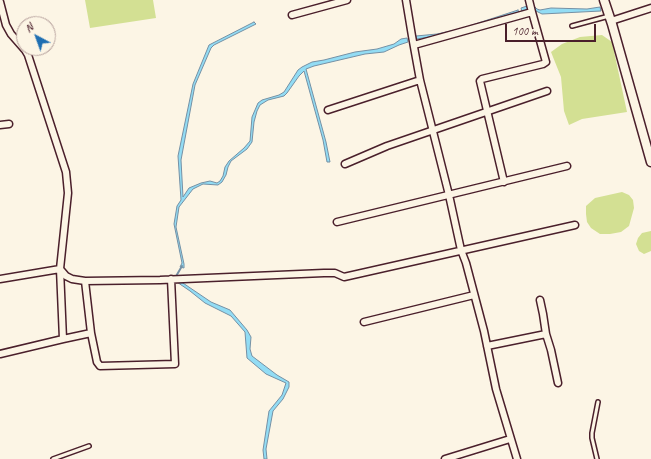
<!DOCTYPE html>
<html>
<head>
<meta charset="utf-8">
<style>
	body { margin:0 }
	#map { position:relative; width:651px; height:459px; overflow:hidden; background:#fcf5e5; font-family:Caveat,sans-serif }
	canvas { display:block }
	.north { position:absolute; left:16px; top:16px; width:40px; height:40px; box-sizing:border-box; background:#fcf5e5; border:1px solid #b59f9b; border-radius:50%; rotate:319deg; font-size:11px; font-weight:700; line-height:16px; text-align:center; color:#4a1f2b }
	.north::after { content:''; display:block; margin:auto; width:14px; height:18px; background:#1f6fb2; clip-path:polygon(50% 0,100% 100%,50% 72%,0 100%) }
	.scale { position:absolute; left:505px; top:24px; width:91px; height:18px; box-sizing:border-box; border:2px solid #4a1f2b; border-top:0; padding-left:5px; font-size:12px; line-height:14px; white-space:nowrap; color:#4a1f2b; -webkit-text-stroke:3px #fcf5e5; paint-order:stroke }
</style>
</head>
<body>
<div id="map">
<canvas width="651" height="459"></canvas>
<div class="north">N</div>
<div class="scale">100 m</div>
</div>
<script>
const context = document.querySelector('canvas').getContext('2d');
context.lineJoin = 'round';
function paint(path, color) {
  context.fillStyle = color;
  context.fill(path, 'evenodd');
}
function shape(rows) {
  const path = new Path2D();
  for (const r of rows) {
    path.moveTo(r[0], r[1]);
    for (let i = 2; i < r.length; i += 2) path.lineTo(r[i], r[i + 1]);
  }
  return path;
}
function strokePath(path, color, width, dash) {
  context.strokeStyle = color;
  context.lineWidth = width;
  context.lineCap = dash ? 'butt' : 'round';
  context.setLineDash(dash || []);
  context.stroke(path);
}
paint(shape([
	[85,0,153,0,156,18,90,28],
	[602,35,612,42,627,112,582,119,569,125,564,111,561,77,551,52,562,44,580,37],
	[622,192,629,195,633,200,634,208,629,226,621,232,610,234,600,234,591,228,587,222,586,214,586,206,595,198],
	[651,231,651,251,644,254,639,251,636,244,638,238,642,233]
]), '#d3e093');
const water = shape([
	[533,5,537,9,540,10,551,8,587,9,600,7,601,11,542,14,530,8,522,12,521,8,527,6,533,5],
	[518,10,519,13,437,36,416,39,416,36,437,34,460,29,518,10],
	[254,22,256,24,214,45,211,48,195,85,181,160,183,197,189,188,201,183,210,181,217,183,220,181,223,176,225,167,229,161,244,148,250,141,252,117,258,103,262,100,279,95,284,92,298,70,302,67,312,62,324,60,355,52,377,49,394,44,401,39,407,38,408,42,399,45,384,52,365,54,314,66,306,69,326,142,330,162,327,162,323,140,304,71,299,76,287,93,284,96,268,100,260,105,257,111,254,122,252,142,247,149,231,161,228,167,226,175,222,182,218,185,203,184,193,189,179,207,176,227,184,264,184,268,180,267,182,263,174,224,177,206,181,200,178,156,193,84,209,45,254,22],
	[177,279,211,302,230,310,247,330,251,337,250,349,252,356,277,375,289,382,289,387,283,399,273,411,266,449,267,459,264,459,263,450,269,411,282,395,286,383,266,374,247,358,245,332,231,316,205,303,190,291,174,280,177,279]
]);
paint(water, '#92dcf4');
strokePath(water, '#7590a4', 1);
strokePath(shape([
	[175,278,182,266]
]), '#7590a4', 2);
const service = shape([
	[572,26,609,16],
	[53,459,89,446],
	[597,459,592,438,592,433,598,402]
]);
const minor = shape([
	[406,0,412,36,420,80,449,195,461,250,466,263,484,331,496,389,517,459],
	[529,0,532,12],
	[0,2,6,25,11,34,25,50,28,55,66,172,68,193,60,269,0,279],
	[292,15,347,0],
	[611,21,651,8],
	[414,45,532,12,546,62,543,64,482,79,480,81,504,182],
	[328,110,420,80],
	[0,125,9,124],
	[345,164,387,146,547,91],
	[337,222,567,166],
	[540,300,543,314,546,334,551,350,558,383],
	[364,322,474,295],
	[91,333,97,362,100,366,175,364,171,279],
	[63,339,91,333,85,281],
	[487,346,546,334],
	[0,354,63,339,60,269,66,276,72,279,85,281,160,280,324,273,335,273,344,277,575,225],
	[445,459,510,439]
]);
const tertiary = shape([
	[604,0,612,24,651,162]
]);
strokePath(service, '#4a1f2b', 6);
strokePath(minor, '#4a1f2b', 9);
strokePath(tertiary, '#4a1f2b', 11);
strokePath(service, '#fcf5e5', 3);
strokePath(minor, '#fcf5e5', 6);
strokePath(tertiary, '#fcf5e5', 8);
</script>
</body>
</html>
